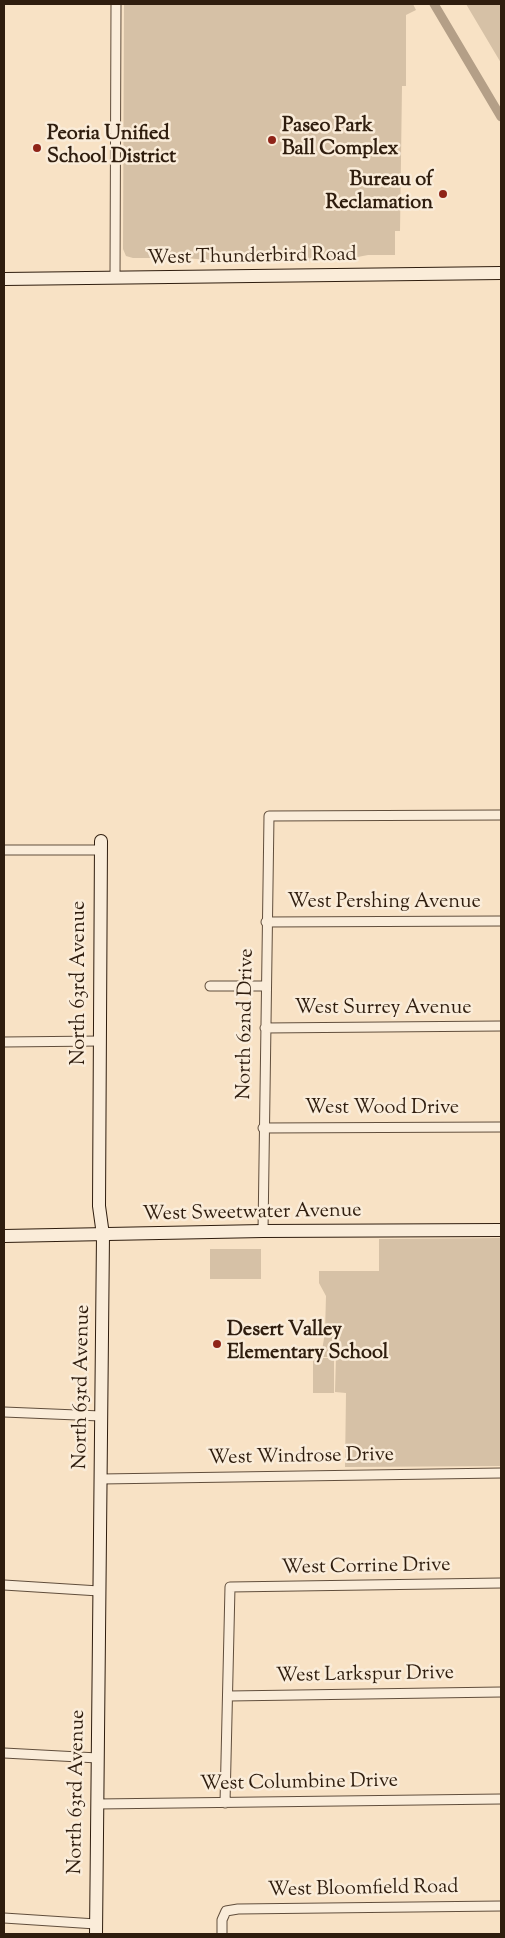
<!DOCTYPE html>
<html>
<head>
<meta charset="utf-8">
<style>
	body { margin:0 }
	#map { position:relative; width:505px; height:1938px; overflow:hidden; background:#f8e2c5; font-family:"Sorts Mill Goudy",serif }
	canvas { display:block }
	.frame { position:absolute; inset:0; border:5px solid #2f1d0e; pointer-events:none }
</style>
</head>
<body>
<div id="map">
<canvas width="505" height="1938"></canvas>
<div class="frame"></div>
</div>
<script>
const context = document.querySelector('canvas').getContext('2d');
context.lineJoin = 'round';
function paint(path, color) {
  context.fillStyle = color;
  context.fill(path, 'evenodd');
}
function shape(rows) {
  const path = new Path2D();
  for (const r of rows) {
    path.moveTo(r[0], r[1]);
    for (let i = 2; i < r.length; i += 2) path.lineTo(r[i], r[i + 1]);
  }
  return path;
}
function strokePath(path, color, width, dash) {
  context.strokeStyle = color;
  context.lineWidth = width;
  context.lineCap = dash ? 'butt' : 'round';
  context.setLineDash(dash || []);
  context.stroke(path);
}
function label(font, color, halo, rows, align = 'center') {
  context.font = font + ' "Sorts Mill Goudy",serif';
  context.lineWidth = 5;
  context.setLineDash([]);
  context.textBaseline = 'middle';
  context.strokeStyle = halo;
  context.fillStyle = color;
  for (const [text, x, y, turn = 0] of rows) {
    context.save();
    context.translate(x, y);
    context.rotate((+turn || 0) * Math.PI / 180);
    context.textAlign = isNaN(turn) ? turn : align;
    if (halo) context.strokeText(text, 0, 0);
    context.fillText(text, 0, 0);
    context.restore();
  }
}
paint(shape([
	[124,4,413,4,416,10,406,15,406,86,402,86,400,231,395,231,395,255,368,255,337,261,237,262,184,258,133,258,126,256,123,249],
	[466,4,501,4,501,63],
	[501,1238,501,1466,345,1467,346,1393,335,1392,336,1357,321,1357,325,1332,326,1296,319,1283,319,1271,379,1271,379,1239],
	[210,1249,261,1249,261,1279,210,1279],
	[313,1358,334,1358,334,1393,313,1393]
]), '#d6c1a6');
strokePath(shape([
	[434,4,501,117]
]), '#b49f87', 9);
const street = shape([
	[115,278,116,4],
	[4,850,101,850],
	[266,922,501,921],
	[210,986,266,986],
	[265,1028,501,1026],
	[4,1042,100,1041],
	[263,1128,501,1127],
	[263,1231,269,816,501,815],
	[4,1412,101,1416],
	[101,1479,501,1473],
	[4,1585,99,1591],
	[229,1696,501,1692],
	[4,1753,98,1758],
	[225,1803,230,1587,501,1583],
	[97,1804,501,1799],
	[4,1918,96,1924],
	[222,1934,222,1920,226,1911,238,1909,501,1906]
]);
const secondary = shape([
	[4,279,501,273],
	[4,1236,263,1231,501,1230],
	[96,1934,103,1235,99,1206,101,841]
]);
strokePath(street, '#614e3c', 11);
strokePath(secondary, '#2f1d0e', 14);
strokePath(street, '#faecd9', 9);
strokePath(secondary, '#faecd9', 12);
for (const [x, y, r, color] of [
	[272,140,5,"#8f2418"],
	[37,148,5,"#8f2418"],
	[443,194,5,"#8f2418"],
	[217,1344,5,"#8f2418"]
]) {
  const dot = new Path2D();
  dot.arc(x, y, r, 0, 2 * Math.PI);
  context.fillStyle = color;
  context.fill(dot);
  strokePath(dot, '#faecd9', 2);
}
label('bold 20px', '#2f1d0e', '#faecd9', [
	["Paseo Park",282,128],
	["Ball Complex",282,151],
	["Peoria Unified",47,136],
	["School District",47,159],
	["Bureau of",433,182,"right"],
	["Reclamation",433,205,"right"],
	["Desert Valley",227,1332],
	["Elementary School",227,1355]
], 'left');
label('20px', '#2f1d0e', '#faecd9', [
	["West Thunderbird Road",252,258,-1],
	["West Pershing Avenue",384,904],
	["North 63rd Avenue",81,983,-90],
	["West Surrey Avenue",383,1010],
	["North 62nd Drive",247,1024,-89],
	["West Wood Drive",382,1110],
	["West Sweetwater Avenue",252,1214,-1],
	["North 63rd Avenue",83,1387,-89],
	["West Windrose Drive",301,1458,-1],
	["West Corrine Drive",366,1568,-1],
	["West Larkspur Drive",365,1676,-1],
	["West Columbine Drive",299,1784,-1],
	["North 63rd Avenue",78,1792,-89],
	["West Bloomfield Road",363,1890,-1]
]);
</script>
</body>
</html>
